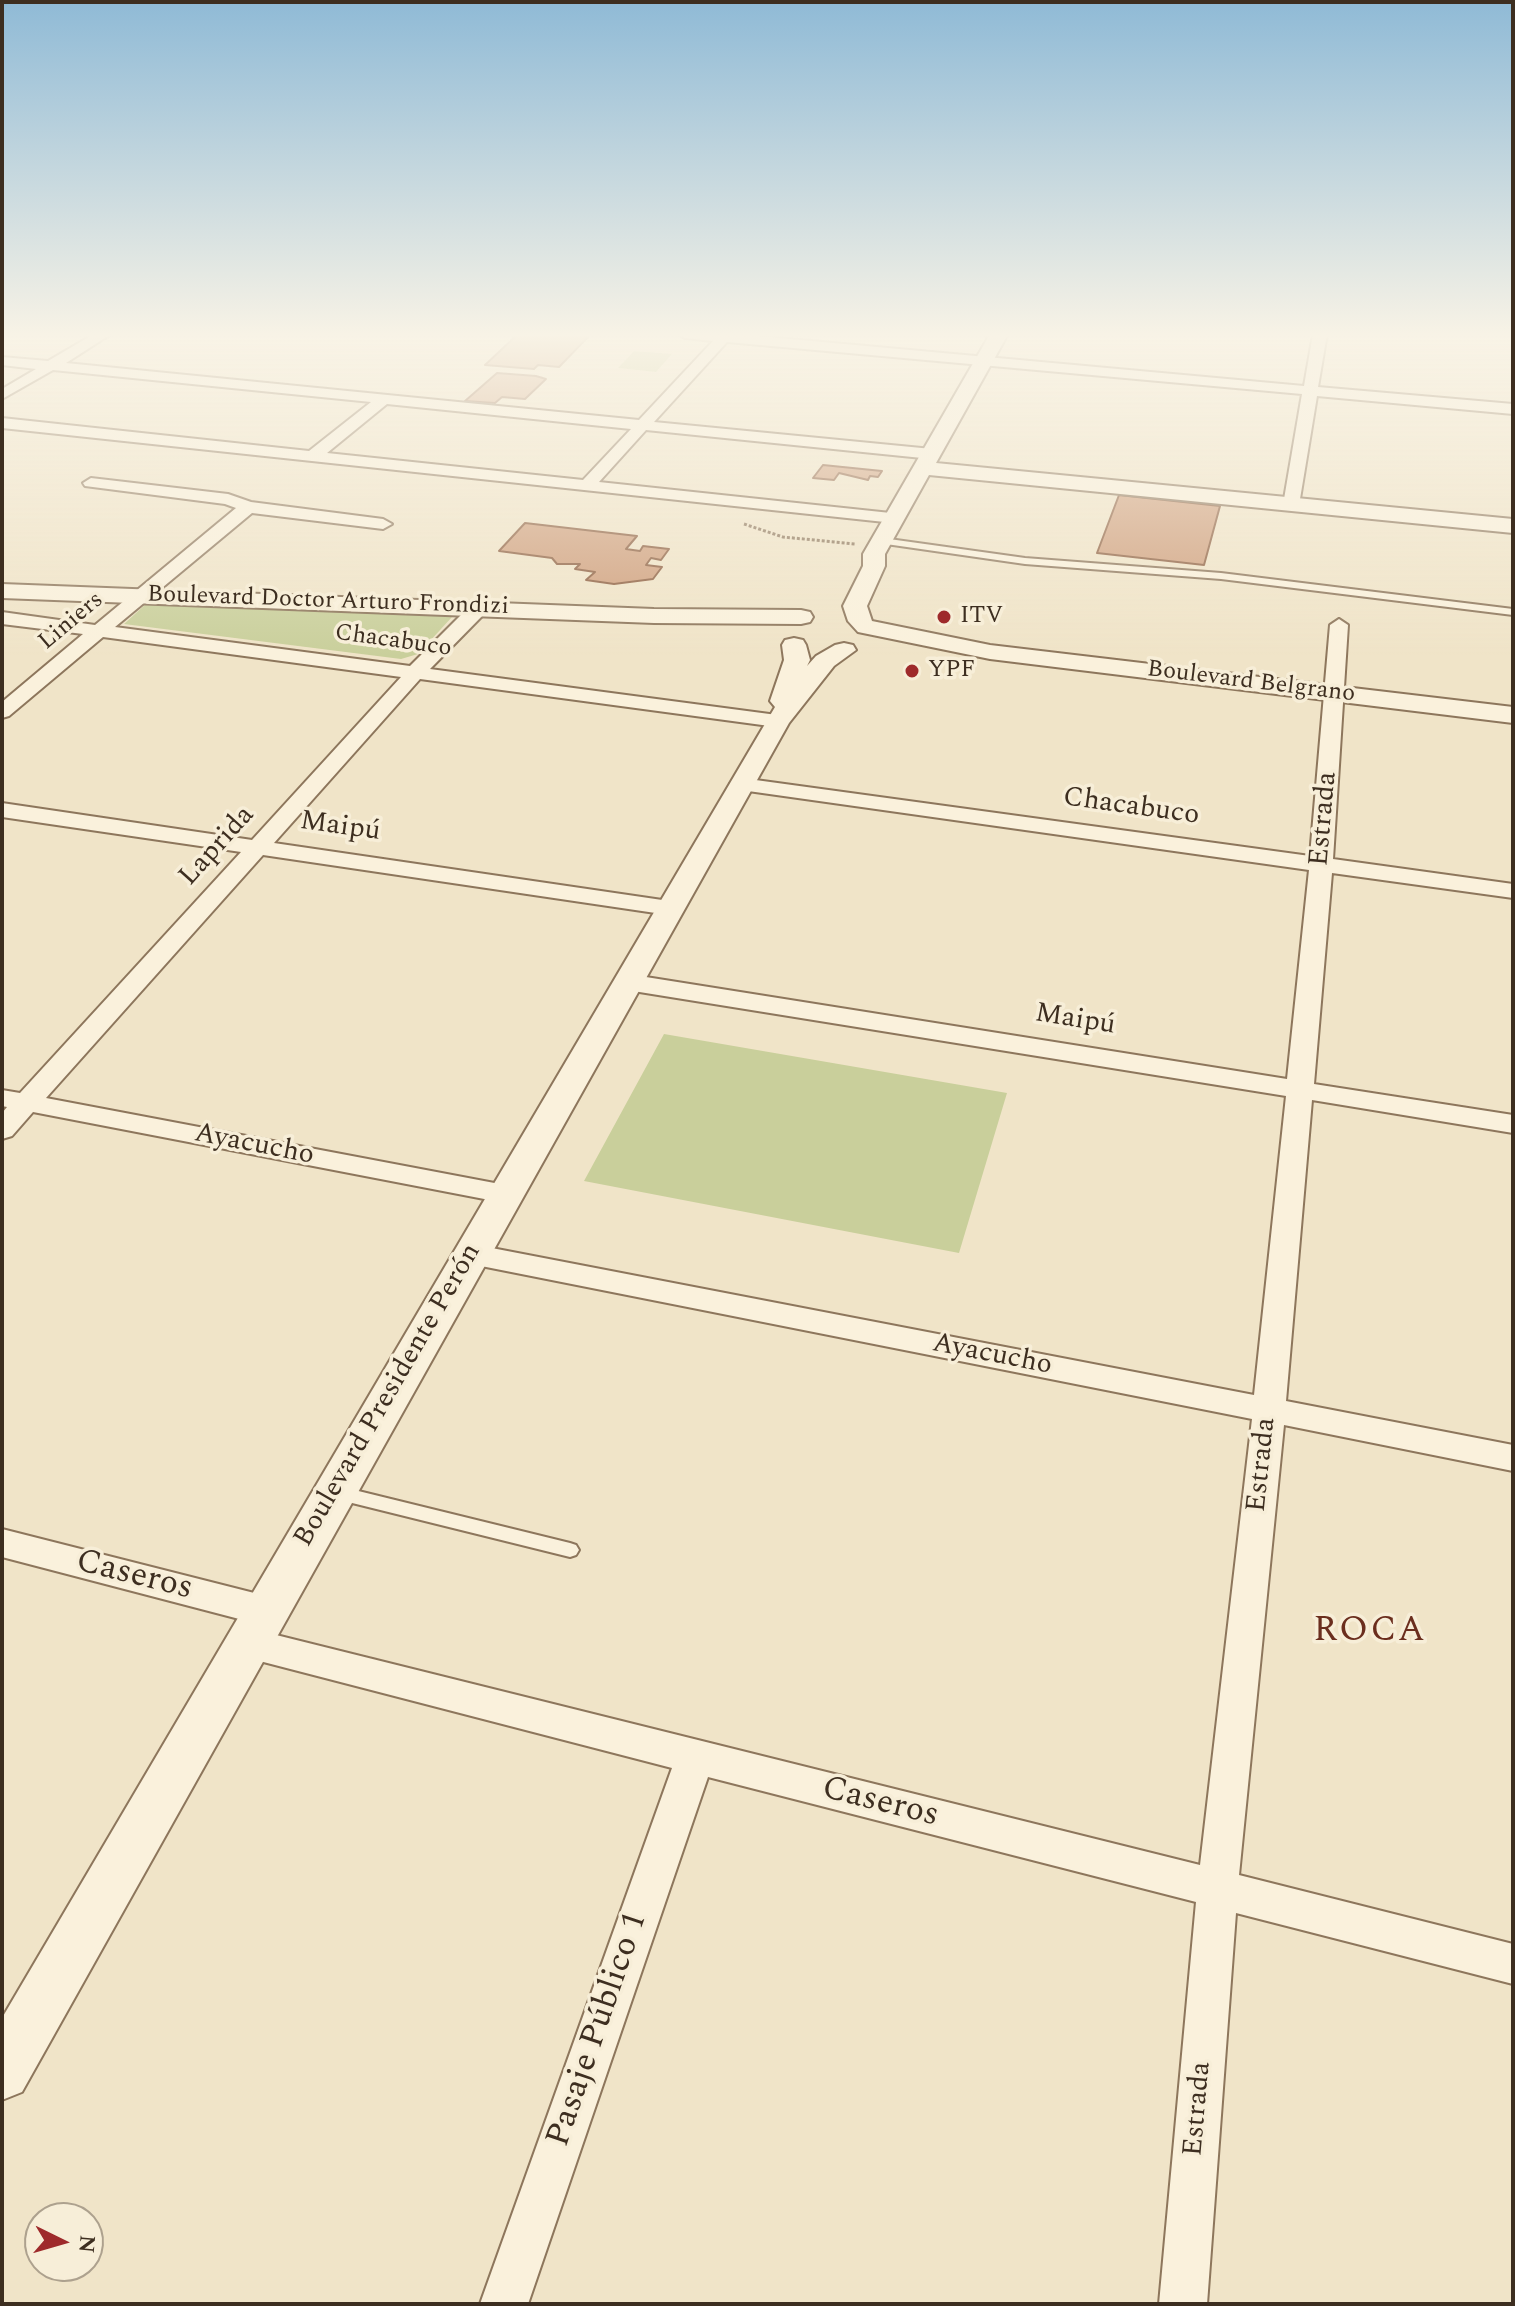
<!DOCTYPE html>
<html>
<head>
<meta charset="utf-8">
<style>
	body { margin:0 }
	#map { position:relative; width:1515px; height:2306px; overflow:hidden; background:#f0e4c8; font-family:Spectral,serif }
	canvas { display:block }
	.frame { position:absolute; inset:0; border:4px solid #3d2e20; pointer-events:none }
	.north { position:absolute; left:24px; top:2202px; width:80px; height:80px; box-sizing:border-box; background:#f7eed8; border:2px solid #ada18e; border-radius:50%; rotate:95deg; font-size:22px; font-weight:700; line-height:32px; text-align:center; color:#3d2e20 }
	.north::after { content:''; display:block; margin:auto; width:28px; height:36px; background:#9e2a2b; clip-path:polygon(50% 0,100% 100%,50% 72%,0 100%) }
</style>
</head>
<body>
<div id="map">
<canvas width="1515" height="2306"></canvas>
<div class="frame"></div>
<div class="north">N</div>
</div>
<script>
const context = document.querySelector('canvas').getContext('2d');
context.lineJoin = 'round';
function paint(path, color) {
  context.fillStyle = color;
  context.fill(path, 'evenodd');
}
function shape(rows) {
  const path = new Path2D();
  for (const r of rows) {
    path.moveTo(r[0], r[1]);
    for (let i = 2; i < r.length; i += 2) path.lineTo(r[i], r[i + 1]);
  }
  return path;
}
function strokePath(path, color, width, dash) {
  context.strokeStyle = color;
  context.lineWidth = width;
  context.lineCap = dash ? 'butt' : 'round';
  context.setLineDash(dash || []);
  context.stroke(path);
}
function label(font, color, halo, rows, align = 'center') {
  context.font = font + ' Spectral,serif';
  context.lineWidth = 7;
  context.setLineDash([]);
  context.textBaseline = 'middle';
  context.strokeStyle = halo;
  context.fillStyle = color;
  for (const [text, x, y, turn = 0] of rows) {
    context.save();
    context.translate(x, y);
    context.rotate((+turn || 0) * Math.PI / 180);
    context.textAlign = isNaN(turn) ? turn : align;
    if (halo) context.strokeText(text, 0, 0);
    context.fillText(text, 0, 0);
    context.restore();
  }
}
paint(shape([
	[634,351,672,354,656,372,618,368],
	[147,603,440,612,452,617,418,654,401,659,124,624],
	[664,1034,1007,1093,959,1253,584,1181]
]), '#c9cf9b');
const building = shape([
	[518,334,524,335,591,334,559,367,538,365,534,369,485,365,518,334],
	[497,373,536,376,546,379,525,399,502,397,495,403,465,401,497,373],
	[823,465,882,471,878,477,870,476,868,480,839,473,834,480,813,478,823,465],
	[1119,495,1220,506,1204,565,1097,553,1119,495],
	[525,523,637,536,626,549,640,551,643,546,669,549,661,560,651,558,646,565,662,567,653,579,614,584,586,580,595,572,575,569,580,564,557,564,552,558,499,551,525,523]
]);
paint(building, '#cf9f7d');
strokePath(building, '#8d5f41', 2);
const service = shape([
	[882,538,1025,558,1221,573,1513,609,1513,615,1221,579,1025,564,879,543,879,539,882,538],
	[338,1486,570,1543,576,1545,579,1550,576,1555,570,1557,332,1498,330,1493,332,1488,338,1486]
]);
const minor = shape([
	[94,334,111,334,66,363,639,420,713,341,685,338,678,334,735,334,1304,386,1313,334,1327,334,1318,387,1513,404,1513,414,1317,396,1299,505,1291,510,1283,505,1302,394,727,342,654,422,932,449,940,454,932,459,646,430,599,482,900,514,903,518,894,523,2,428,2,418,309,451,371,402,53,370,2,399,2,389,36,369,2,365,2,357,48,361,94,334],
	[387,404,631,429,583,480,327,453,387,404],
	[91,478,228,494,251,502,383,519,392,524,383,529,252,513,115,627,410,666,473,603,480,601,489,607,487,611,430,669,777,715,787,721,777,727,420,679,274,843,669,901,677,903,681,908,677,913,669,915,263,855,46,1098,505,1185,515,1187,519,1194,515,1201,505,1203,33,1112,12,1136,2,1139,2,1113,7,1107,2,1106,2,1090,20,1093,241,852,2,817,2,803,252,840,401,677,103,637,9,716,2,718,2,702,83,634,2,624,2,612,95,625,236,508,225,504,85,486,83,483,91,478],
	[1339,619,1348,625,1333,859,1513,884,1513,898,1332,873,1314,1084,1513,1115,1513,1133,1312,1100,1286,1401,1513,1445,1513,1471,1284,1425,1239,1875,1513,1944,1513,1984,1236,1913,1207,2304,1159,2304,1196,1902,708,1777,528,2304,480,2304,672,1768,248,1658,235,1654,230,1643,235,1632,248,1628,1200,1865,1252,1419,471,1264,460,1261,456,1254,460,1247,471,1244,1254,1395,1286,1096,627,990,618,987,614,982,618,977,627,974,1287,1079,1309,870,741,790,730,784,741,778,1310,856,1330,625,1339,619],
	[2,1529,266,1596,279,1601,284,1611,279,1621,266,1626,2,1557,2,1529]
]);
const tertiary = shape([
	[990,334,1008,334,936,463,1513,519,1513,533,929,475,885,554,885,566,867,606,872,621,990,645,1513,707,1513,723,990,659,858,632,848,621,843,606,863,566,863,554,990,334],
	[2,584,654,609,801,610,810,612,813,617,810,622,801,624,654,623,2,598,2,584],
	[794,638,803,640,806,645,810,660,807,666,816,656,835,645,844,643,853,645,856,650,834,666,789,723,22,2092,2,2100,2,2018,775,707,770,701,784,660,782,645,785,640,794,638]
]);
strokePath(service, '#8d765c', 4);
strokePath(minor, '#8d765c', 4);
strokePath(tertiary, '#8d765c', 4);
strokePath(shape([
	[744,524,783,537,855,544]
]), '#8d765c', 3, [3, 2]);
paint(service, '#faf1dc');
paint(minor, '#faf1dc');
paint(tertiary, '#faf1dc');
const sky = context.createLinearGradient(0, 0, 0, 657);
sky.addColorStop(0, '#8fbad6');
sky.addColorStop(0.51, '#f8f3e6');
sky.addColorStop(1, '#f8f3e600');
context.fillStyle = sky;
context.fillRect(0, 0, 1515, 657);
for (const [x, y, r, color] of [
	[944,617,8,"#9e2a2b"],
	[912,671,8,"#9e2a2b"]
]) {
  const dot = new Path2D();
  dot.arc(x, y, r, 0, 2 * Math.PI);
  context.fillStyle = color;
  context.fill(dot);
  strokePath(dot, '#f7eed8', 3);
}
label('24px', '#3d2e20', '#f7eed8', [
	["Boulevard Doctor Arturo Frondizi",328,602,2],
	["Liniers",72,622,-40],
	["Chacabuco",393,642,8],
	["Boulevard Belgrano",1251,683,7]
]);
label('24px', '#3d2e20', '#f7eed8', [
	["ITV",960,617],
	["YPF",928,671]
], 'left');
label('28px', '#3d2e20', '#f7eed8', [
	["Chacabuco",1131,808,8],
	["Estrada",1325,819,-85],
	["Maipú",340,828,8],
	["Laprida",218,847,-48],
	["Maipú",1075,1021,9],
	["Ayacucho",254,1146,11],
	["Ayacucho",992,1356,11],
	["Boulevard Presidente Perón",389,1396,-60],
	["Estrada",1263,1465,-84],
	["Estrada",1199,2109,-85]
]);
label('34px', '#3d2e20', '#f7eed8', [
	["Caseros",134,1577,14],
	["Caseros",880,1804,14],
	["Pasaje Público 1",599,2030,-71]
]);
context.letterSpacing = '2px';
label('36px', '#6b2e1e', '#f7eed8', [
	["ROCA",1370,1633]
]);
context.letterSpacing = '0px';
</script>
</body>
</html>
